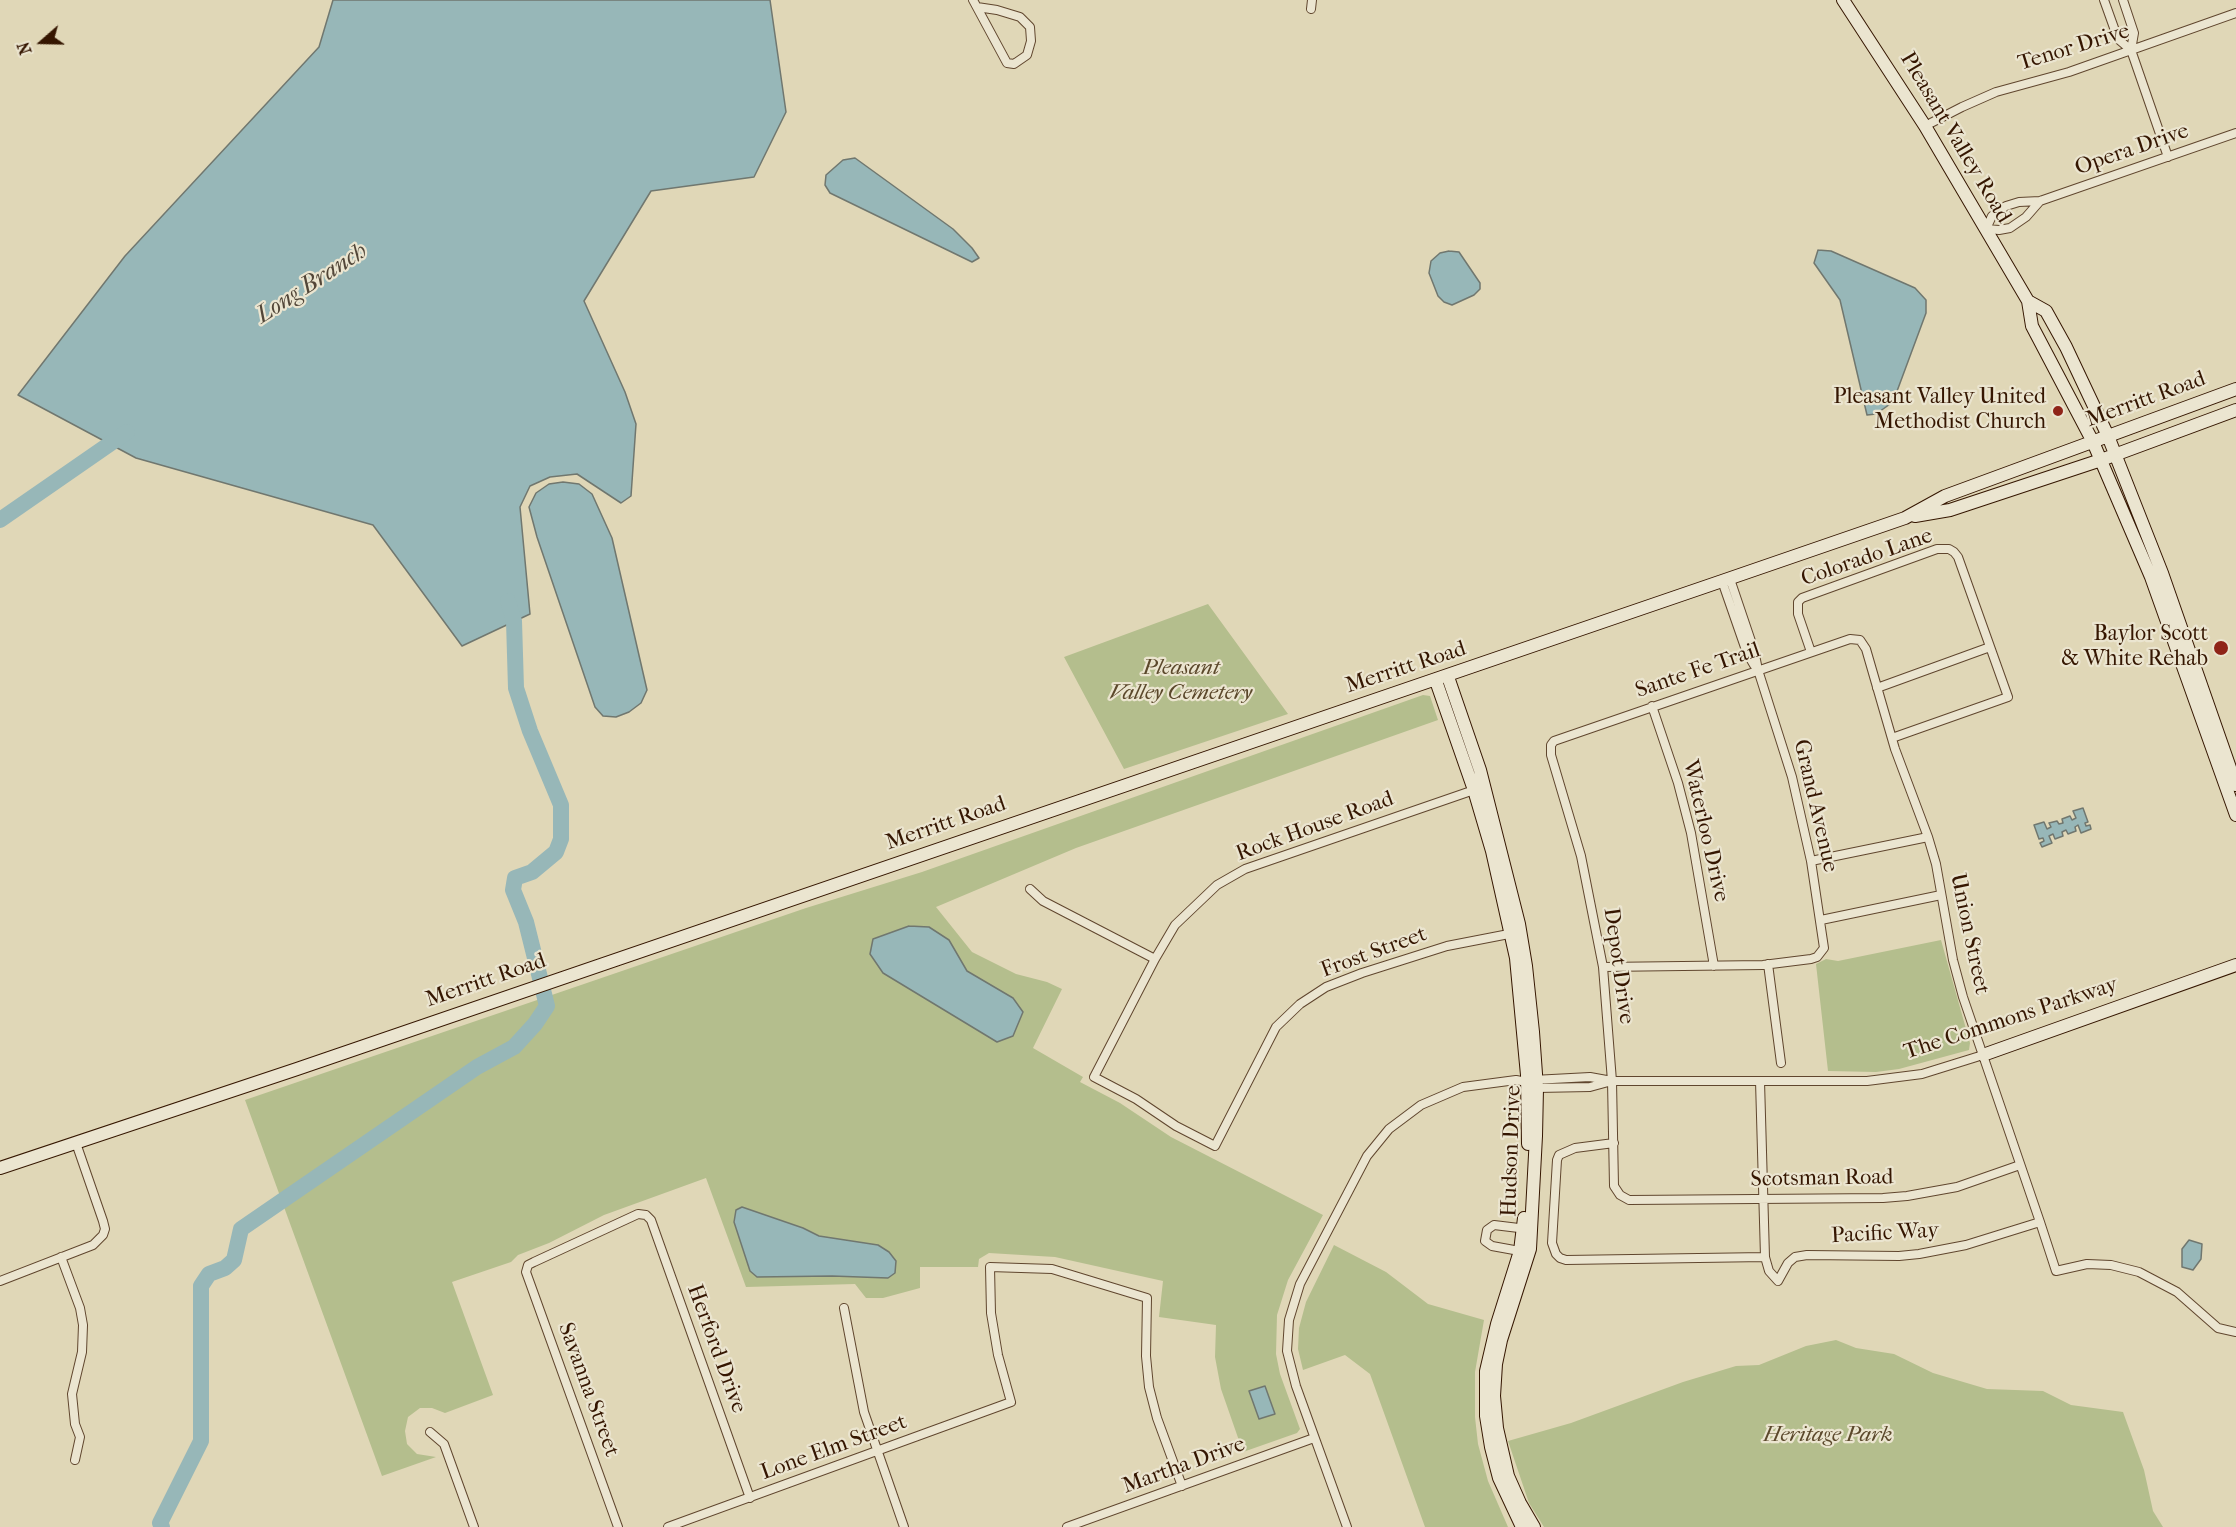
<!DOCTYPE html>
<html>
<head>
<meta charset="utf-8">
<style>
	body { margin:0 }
	#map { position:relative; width:2236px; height:1527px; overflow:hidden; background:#e0d7b7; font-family:"IM FELL French Canon",serif }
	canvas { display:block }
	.north { position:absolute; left:12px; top:12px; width:60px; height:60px; -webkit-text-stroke:4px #ebe5d0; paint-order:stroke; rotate:250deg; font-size:16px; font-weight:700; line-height:24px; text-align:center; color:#351601 }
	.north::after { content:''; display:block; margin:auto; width:21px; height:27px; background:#351601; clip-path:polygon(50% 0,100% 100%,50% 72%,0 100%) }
</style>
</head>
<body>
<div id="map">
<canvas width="2236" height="1527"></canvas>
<div class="north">N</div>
</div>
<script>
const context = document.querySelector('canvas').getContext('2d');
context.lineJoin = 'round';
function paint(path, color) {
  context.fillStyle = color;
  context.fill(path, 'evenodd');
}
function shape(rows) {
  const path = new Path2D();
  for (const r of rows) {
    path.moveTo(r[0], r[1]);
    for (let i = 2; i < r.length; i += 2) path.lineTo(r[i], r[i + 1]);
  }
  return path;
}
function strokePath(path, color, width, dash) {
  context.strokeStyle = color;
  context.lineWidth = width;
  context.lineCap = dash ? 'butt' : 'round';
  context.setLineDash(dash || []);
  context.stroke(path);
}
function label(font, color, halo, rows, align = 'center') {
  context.font = font + ' "IM FELL French Canon",serif';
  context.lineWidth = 4.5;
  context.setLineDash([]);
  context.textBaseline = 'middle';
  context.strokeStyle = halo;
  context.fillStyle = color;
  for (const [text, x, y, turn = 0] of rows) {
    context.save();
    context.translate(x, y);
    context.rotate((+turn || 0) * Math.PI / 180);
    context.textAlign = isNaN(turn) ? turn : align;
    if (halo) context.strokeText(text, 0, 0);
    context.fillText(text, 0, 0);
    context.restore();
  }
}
paint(shape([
	[1208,604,1288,714,1124,769,1064,657],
	[1423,695,1430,696,1438,720,1076,848,936,907,972,952,1016,974,1047,982,1062,989,1033,1048,1083,1077,1080,1082,1120,1103,1171,1137,1323,1215,1288,1280,1277,1315,1276,1354,1280,1374,1300,1429,1297,1433,1243,1452,1221,1389,1215,1357,1216,1325,1159,1317,1163,1281,1055,1257,989,1253,979,1259,978,1267,920,1267,920,1288,883,1298,866,1298,855,1284,746,1287,706,1178,604,1215,549,1243,518,1255,511,1262,452,1282,493,1395,445,1413,432,1408,420,1408,408,1417,405,1431,407,1444,417,1454,436,1457,382,1476,245,1100,806,908,922,872],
	[1941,940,1970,1043,1969,1050,1899,1069,1876,1072,1828,1071,1816,964,1826,959,1838,961],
	[1334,1245,1386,1272,1428,1304,1484,1320,1475,1372,1475,1417,1478,1444,1488,1481,1508,1527,1425,1527,1370,1374,1345,1355,1303,1370,1298,1349,1299,1328,1306,1302],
	[1836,1340,1856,1348,1894,1354,1933,1373,1987,1389,2043,1391,2071,1405,2123,1412,2144,1470,2153,1511,2163,1527,1544,1527,1529,1503,1508,1441,1571,1423,1683,1382,1736,1366,1759,1365,1806,1346]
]), '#b4be8d');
const water = shape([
	[333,0,770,0,786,112,754,177,651,191,584,301,625,392,636,424,631,496,621,503,577,474,550,477,530,486,520,507,530,614,462,646,373,525,136,458,18,395,125,256,319,47,333,0],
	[855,158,953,229,972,248,979,258,972,262,830,193,825,185,826,175,843,160,855,158],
	[1818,250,1831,251,1915,288,1926,300,1926,313,1893,402,1876,414,1867,415,1840,300,1814,263,1818,250],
	[1449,251,1459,252,1480,283,1480,289,1474,295,1452,305,1444,302,1438,296,1429,273,1431,261,1440,253,1449,251],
	[563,482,579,484,592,494,612,538,647,690,641,703,629,712,616,717,603,716,595,707,537,537,529,507,536,493,549,484,563,482],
	[2083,808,2088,822,2085,823,2086,826,2090,825,2091,829,2081,833,2078,825,2075,827,2076,831,2068,834,2066,830,2062,832,2063,836,2055,839,2053,834,2049,836,2052,843,2042,847,2040,843,2044,841,2043,838,2039,839,2034,825,2044,822,2047,829,2051,827,2049,823,2057,821,2059,824,2063,823,2062,819,2070,816,2072,820,2076,818,2073,811,2083,808],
	[909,926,929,927,949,940,967,971,1013,998,1023,1012,1013,1036,997,1042,883,973,870,954,873,939,909,926],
	[742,1207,803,1228,819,1236,878,1245,889,1252,896,1261,895,1273,888,1278,832,1276,757,1277,750,1271,734,1222,736,1210,742,1207],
	[2189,1240,2202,1244,2201,1259,2193,1270,2182,1267,2182,1249,2189,1240],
	[1265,1386,1275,1414,1259,1419,1249,1391,1265,1386]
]);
paint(water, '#97b7b8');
strokePath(water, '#70776f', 1.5);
strokePath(shape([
	[0,520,127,432],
	[162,1527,160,1523,201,1441,201,1286,209,1274,225,1268,234,1260,241,1229,477,1067,514,1047,535,1024,547,1006,526,922,513,890,515,878,532,872,556,852,561,839,561,805,530,731,516,688,514,621,508,601]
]), '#97b7b8', 16);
const street = shape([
	[973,0,1007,63,1014,64,1027,55,1031,41,1030,27,1020,17,997,10,977,7],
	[2104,0,2118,39,2131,50],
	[2123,0,2134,33,2131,50,2168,157],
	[1311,9,1312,0],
	[1925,126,1962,107,1996,92,2069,72,2236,13],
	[2040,201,2236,133],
	[2040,201,2026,217,2010,228,1999,230,1986,229,1992,216,2006,206,2019,202,2040,201],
	[1722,581,1747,653,1754,665],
	[1811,652,1798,614,1798,602,1802,598,1937,549,1949,549,1954,552,1958,557,2008,697,1892,738],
	[1877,688,1990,647],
	[1652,706,1678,783,1691,833,1714,966],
	[1474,790,1245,869,1217,885,1175,925,1155,959,1094,1077,1136,1099,1176,1126,1215,1146,1276,1027,1300,1004,1326,987,1362,973,1447,946,1514,933],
	[1811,861,1928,837],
	[1030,889,1043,901,1155,959],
	[1821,920,1941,895],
	[1768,964,1781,1063],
	[1603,967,1763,965,1811,959,1817,957,1824,948,1811,861,1792,777,1758,670,1754,650,1730,579],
	[1533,1080,1590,1077,1612,1081,1867,1081,1922,1074,1983,1055],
	[1760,1081,1765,1257,1769,1271,1778,1281,1788,1263,1795,1257,1807,1255,1899,1256,1919,1254,1966,1245,2040,1222],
	[1614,1143,1575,1148,1559,1155,1557,1160,1552,1243,1556,1254,1560,1258,1566,1260,1765,1257],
	[2020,1165,1957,1187,1907,1196,1883,1198,1629,1200,1620,1195,1614,1186,1612,1081,1603,967,1581,856,1551,755,1551,745,1554,741,1850,639,1860,640,1866,649,1895,749,1928,837,1936,864,1953,960,1963,997,2040,1222,2056,1271,2087,1264,2111,1265,2139,1272,2177,1292,2218,1328,2236,1332],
	[1525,1252,1492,1246,1485,1241,1487,1230,1494,1225,1527,1229],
	[61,1257,80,1308,83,1325,82,1352,72,1394,75,1424,80,1437,75,1460],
	[0,1281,93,1245,103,1235,105,1229,103,1221,76,1143],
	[844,1308,864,1412,904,1527],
	[430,1432,444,1444,474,1527],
	[618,1527,526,1272,528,1265,534,1262,638,1214,646,1215,651,1220,750,1498],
	[668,1527,1011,1402,998,1355,991,1313,990,1267,1052,1269,1147,1298,1146,1356,1149,1387,1157,1418,1182,1486],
	[1067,1527,1314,1438],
	[1347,1527,1296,1386,1287,1351,1289,1320,1300,1284,1367,1156,1389,1129,1421,1105,1463,1087,1516,1080,1527,1082,1537,1088,1590,1087,1612,1081]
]);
const secondary = shape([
	[1843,0,1925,126,2028,301,2032,326,2093,442,2151,577,2236,815],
	[2028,301,2046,311,2066,347,2108,436,2162,573,2236,785],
	[1915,516,1950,510,2101,460,2236,410],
	[1448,677,1480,770,1519,924,1526,966,1533,1032,1537,1088,1536,1136,1530,1249,1501,1340,1496,1364,1494,1396,1497,1428,1508,1476,1520,1503,1534,1527],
	[1436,681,1474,790,1492,851,1516,958,1527,1075,1528,1144],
	[1983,1055,2236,965],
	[0,1168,297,1069,1722,581,1905,518,1945,496,2236,389],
	[1522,1527,1499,1478,1491,1447,1486,1416,1486,1371,1497,1324,1520,1251,1524,1218]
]);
strokePath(street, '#60462e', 10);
strokePath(secondary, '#351601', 14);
strokePath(street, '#ebe5d0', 8);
strokePath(secondary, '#ebe5d0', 12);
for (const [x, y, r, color] of [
	[2058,411,6,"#8f2418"],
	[2221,648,8,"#8f2418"]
]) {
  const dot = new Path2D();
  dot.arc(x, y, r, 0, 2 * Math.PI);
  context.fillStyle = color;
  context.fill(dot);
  strokePath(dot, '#ebe5d0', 2);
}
label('22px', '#351601', '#ebe5d0', [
	["Tenor Drive",2074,48,-17],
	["Pleasant Valley Road",1955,138,59],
	["Opera Drive",2132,150,-19],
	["Merritt Road",2146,400,-20],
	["Colorado Lane",1867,558,-19],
	["Merritt Road",1406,668,-18],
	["Sante Fe Trail",1698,671,-19],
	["Grand Avenue",1815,806,77],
	["Merritt Road",946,824,-19],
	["Rock House Road",1315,827,-20],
	["Waterloo Drive",1705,831,77],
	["Union Street",1969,934,78],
	["Frost Street",1374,953,-20],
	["Depot Drive",1618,966,82],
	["Merritt Road",486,981,-19],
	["The Commons Parkway",2011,1019,-18],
	["Hudson Drive",1512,1151,-88],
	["Scotsman Road",1822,1179,-1],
	["Pacific Way",1885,1234,-3],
	["Herford Drive",716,1349,70],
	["Savanna Street",588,1390,70],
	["Lone Elm Street",834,1448,-20],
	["Martha Drive",1184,1466,-20]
]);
label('22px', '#351601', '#ebe5d0', [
	["Pleasant Valley United",2046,398],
	["Methodist Church",2046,423],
	["Baylor Scott",2208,635],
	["& White Rehab",2208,660]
], 'right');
label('italic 22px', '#5b482b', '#ebe5d0', [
	["Pleasant",1181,669],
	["Valley Cemetery",1181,694],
	["Heritage Park",1828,1436]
]);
label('italic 24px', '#524638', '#ebe5d0', [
	["Long Branch",312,284,-33]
]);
</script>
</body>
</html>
